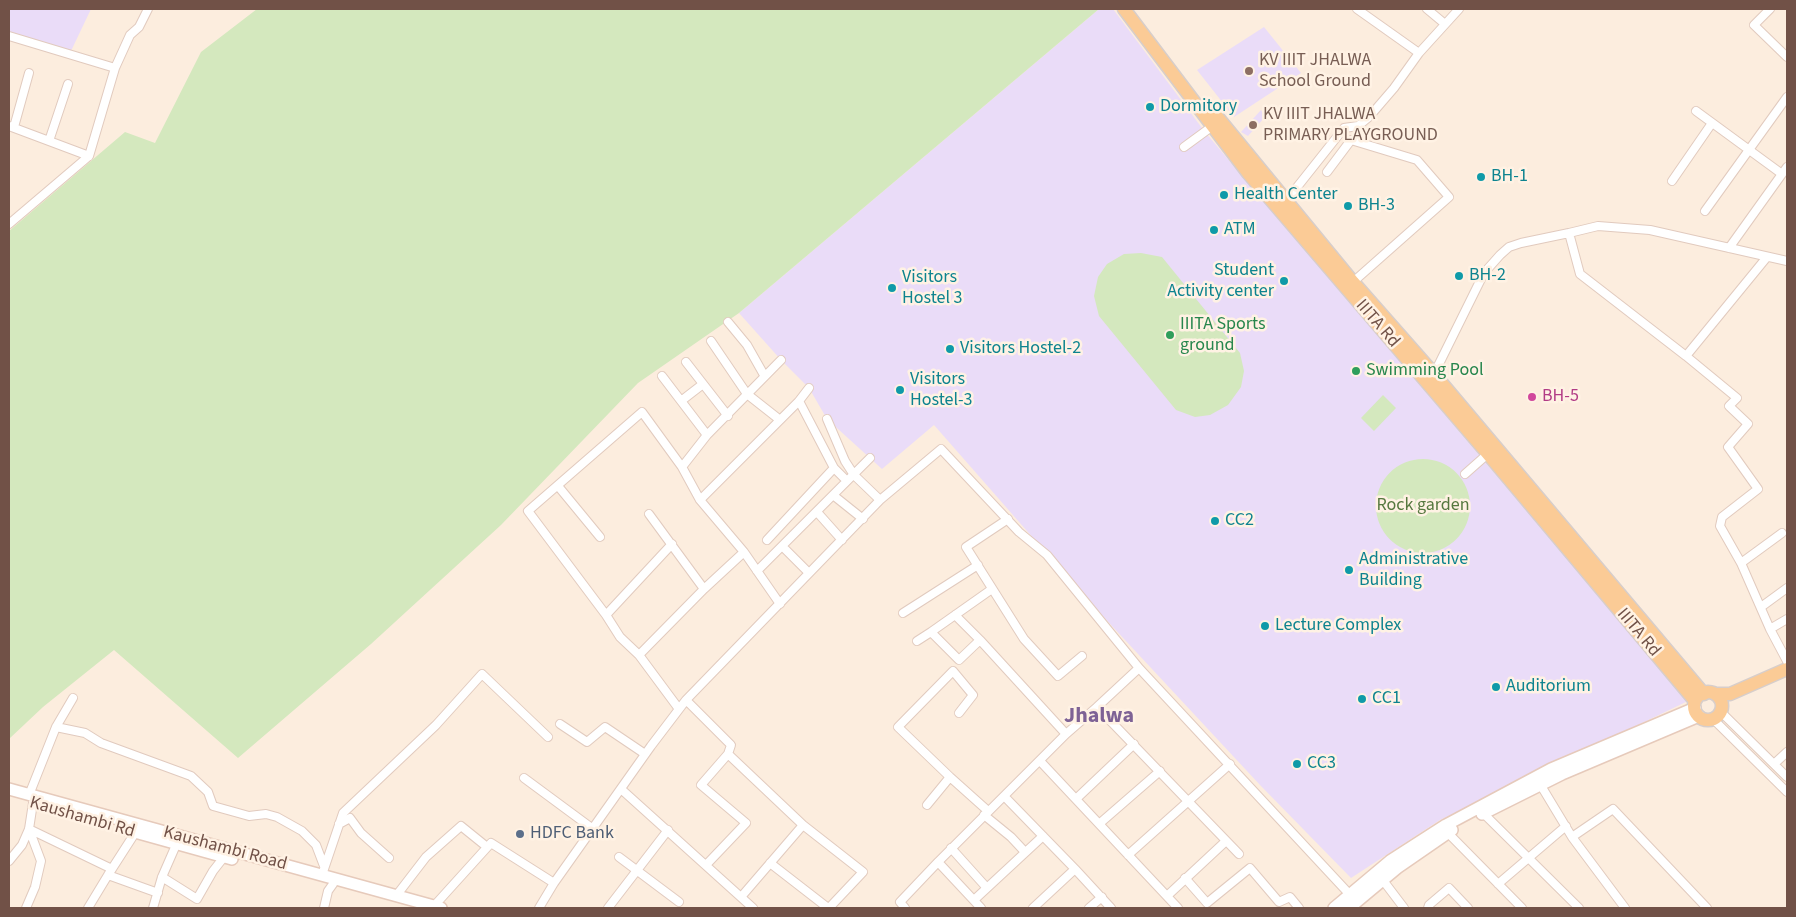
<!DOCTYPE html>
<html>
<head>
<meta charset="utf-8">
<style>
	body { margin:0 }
	#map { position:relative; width:1796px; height:917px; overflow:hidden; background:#fcedde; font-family:"Source Sans 3",sans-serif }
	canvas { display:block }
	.frame { position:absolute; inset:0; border:10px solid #715147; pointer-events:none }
</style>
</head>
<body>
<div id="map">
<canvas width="1796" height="917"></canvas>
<div class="frame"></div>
</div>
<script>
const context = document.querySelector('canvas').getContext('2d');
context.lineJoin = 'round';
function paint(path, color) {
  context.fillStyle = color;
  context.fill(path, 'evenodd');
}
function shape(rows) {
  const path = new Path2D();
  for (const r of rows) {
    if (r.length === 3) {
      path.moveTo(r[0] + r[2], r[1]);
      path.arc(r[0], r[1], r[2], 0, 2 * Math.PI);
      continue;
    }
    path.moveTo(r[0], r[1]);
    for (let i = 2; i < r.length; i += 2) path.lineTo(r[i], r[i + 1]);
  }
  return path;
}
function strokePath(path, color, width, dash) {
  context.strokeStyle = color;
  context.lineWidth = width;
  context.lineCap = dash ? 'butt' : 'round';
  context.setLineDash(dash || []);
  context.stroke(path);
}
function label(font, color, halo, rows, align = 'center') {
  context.font = font + ' "Source Sans 3",sans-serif';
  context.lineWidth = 5;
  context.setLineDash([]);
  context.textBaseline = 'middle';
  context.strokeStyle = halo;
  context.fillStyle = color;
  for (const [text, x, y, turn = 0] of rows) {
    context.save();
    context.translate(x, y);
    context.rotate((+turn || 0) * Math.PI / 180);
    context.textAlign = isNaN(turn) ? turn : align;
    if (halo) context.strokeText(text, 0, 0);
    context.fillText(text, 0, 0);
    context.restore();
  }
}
paint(shape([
	[9,9,91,9,71,51,9,34],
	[1099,9,1113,9,1205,132,1688,701,1440,820,1351,878,1260,785,1084,596,934,425,882,469,827,419,809,388,781,360,739,313],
	[1264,27,1301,73,1234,117,1197,70],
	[1261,110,1265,117,1248,136,1241,132]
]), '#eadcf8');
paint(shape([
	[257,9,1099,9,739,313,638,383,501,525,371,644,238,758,114,650,43,707,9,739,9,231,125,132,155,143,201,52],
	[1141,253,1162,257,1240,353,1244,371,1241,387,1228,405,1210,415,1195,417,1176,410,1099,316,1094,296,1098,277,1107,264,1124,254],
	[1383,395,1396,408,1374,431,1361,418],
	[1423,506,47]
]), '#d4e8be');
const minor = shape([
	[1357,9,1419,53],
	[1427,9,1445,24],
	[1770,9,1754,25,1787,57],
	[9,36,115,68],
	[1696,111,1782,174],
	[9,126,89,156],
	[14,127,29,73],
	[49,141,68,84],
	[1184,147,1214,125],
	[1327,172,1351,140,1417,160,1449,197,1353,282],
	[1672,181,1712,123],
	[1286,201,1344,128,1358,126,1369,117,1394,88,1419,53,1459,9],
	[1705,211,1787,97],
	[9,224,89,156,115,68,130,35,139,27,148,9],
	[1569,233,1598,226,1650,230,1787,261],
	[1729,248,1787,167],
	[728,322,747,345,764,375],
	[711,341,747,394,780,420],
	[1686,356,1767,257],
	[686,362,728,416],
	[1434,374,1484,273,1500,255,1509,247,1521,243,1569,233,1580,274,1686,356,1737,398,1729,406,1748,424,1728,447,1758,489,1722,517,1720,526,1741,563,1770,629,1787,661],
	[662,376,707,435],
	[681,401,703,384],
	[827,419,845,461,854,475,880,500],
	[682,467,707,435,781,360],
	[834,468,847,481],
	[1465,474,1491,451],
	[558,486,600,537],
	[833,495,863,519],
	[700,500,799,401,809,388],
	[817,512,842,540],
	[649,514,704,589],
	[1008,519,966,547,1024,639,1058,676,1082,656],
	[767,540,834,468,799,401],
	[782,546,809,573],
	[1741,563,1782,533],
	[757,571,870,458],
	[1761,607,1787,588],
	[903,613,978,565],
	[606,615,672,544],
	[955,615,980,640],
	[1770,629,1787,619],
	[931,632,992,589],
	[917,641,931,632,959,660,980,640,1066,734],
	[639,655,704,589,744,552],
	[686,700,731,745,728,754,803,825,863,872,829,908],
	[1097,707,1239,854],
	[679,709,639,655,620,637,606,615,528,511,642,412,682,467,700,500,744,552,780,604],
	[1721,712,1787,777],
	[959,713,973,695,953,671,898,727,950,777,988,811],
	[1713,719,1787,792],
	[560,724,587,742,605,727,645,754],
	[56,727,85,733,101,743,191,776,208,792,213,806,249,816,266,814,277,817,302,831,316,845,324,866],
	[1040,761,1178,908],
	[1774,764,1787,752],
	[524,778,593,829],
	[1540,784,1572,837,1625,908],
	[621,789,753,908],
	[29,795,56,727,73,698],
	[1004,796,1075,869,1111,908],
	[1076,799,1134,744],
	[927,805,950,777],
	[1483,813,1579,908],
	[984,815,1011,837,1025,852],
	[339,824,350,818,361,833,389,858],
	[1099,824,1160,771],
	[29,829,112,869],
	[1447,832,1522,908],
	[1572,837,1613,809,1707,908],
	[951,848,987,888],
	[1128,855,1230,764],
	[619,857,679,902],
	[9,861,22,845,29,829,33,803],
	[938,862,981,908],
	[770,863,828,908],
	[706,865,746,823,701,785,728,754],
	[108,875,158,893],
	[322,875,343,813,436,725,482,674,548,737],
	[162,877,197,899,213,871,224,857],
	[1185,878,1207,903,1250,868,1279,902,1290,897,1299,908],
	[1382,879,1404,908],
	[1498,884,1566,826],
	[396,896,426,857,461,826,487,847],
	[1167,896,1226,841],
	[741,897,803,825],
	[974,900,1043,836],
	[434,906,491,843,554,883],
	[26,908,35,887,41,861,29,829],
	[88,908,108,875,135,833],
	[153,908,162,877,176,845],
	[324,908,328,891,333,884],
	[539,908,554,883,651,746,686,700,880,500,941,449,1019,532,1047,555,1139,668,1353,898],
	[608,908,668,830],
	[905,908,900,902,938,862,1066,734,1097,707,1139,668],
	[1033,908,1075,869],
	[1089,908,1102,897],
	[1428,908,1429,905,1449,888,1468,908]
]);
const secondary = shape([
	[9,789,441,908],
	[1482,814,1562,774,1699,716],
	[124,829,232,859],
	[1334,908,1390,861,1446,825,1551,769,1695,708],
	[1349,908,1397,868,1452,830]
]);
const primary = shape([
	[1124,9,1248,173,1488,454,1695,701],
	[1210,108,1353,282,1434,374,1704,694],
	[1708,706,14],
	[1715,694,1730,694,1787,669]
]);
strokePath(minor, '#e1cabe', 10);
strokePath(secondary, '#e6cabb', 14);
strokePath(primary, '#d7cecb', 15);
strokePath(minor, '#fff', 8);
strokePath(secondary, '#fff', 11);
strokePath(primary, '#fbcb96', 12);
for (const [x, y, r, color] of [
	[1249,71,5,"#8d6e63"],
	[1150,107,5,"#0f9aa8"],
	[1253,125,5,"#8d6e63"],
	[1481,177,5,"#0f9aa8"],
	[1224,195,5,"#0f9aa8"],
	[1348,206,5,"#0f9aa8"],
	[1214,230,5,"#0f9aa8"],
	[1459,276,5,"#0f9aa8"],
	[1284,281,5,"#0f9aa8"],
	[892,288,5,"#0f9aa8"],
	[1170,335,5,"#2e9e5b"],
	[950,349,5,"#0f9aa8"],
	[1356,371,5,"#2e9e5b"],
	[900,390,5,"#0f9aa8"],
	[1532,397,5,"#d1479c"],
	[1215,521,5,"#0f9aa8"],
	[1349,570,5,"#0f9aa8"],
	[1265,626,5,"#0f9aa8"],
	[1496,687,5,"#0f9aa8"],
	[1362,699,5,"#0f9aa8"],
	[1297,764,5,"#0f9aa8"],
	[520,834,5,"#5c6f8a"]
]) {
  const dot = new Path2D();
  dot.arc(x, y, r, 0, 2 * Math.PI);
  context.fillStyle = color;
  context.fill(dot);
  strokePath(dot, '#fff2e4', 2);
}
label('18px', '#785e54', '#fff2e4', [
	["KV IIIT JHALWA",1259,61],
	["School Ground",1259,82],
	["KV IIIT JHALWA",1263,115],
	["PRIMARY PLAYGROUND",1263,136]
], 'left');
label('18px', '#0d838f', '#fff2e4', [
	["Dormitory",1160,107],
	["BH-1",1491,177],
	["Health Center",1234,195],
	["BH-3",1358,206],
	["ATM",1224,230],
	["Student",1274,271,"right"],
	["Activity center",1274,292,"right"],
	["BH-2",1469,276],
	["Visitors",902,278],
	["Hostel 3",902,299],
	["Visitors Hostel-2",960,349],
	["Visitors",910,380],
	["Hostel-3",910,401],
	["CC2",1225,521],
	["Administrative",1359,560],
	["Building",1359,581],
	["Lecture Complex",1275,626],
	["Auditorium",1506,687],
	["CC1",1372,699],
	["CC3",1307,764]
], 'left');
label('18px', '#715147', '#fff2e4', [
	["IIITA Rd",1377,324,49],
	["IIITA Rd",1638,633,50],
	["Kaushambi Rd",82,818,16],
	["Kaushambi Road",225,849,15]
]);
label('18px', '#27864d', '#fff2e4', [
	["IIITA Sports",1180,325],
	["ground",1180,346],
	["Swimming Pool",1366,371]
], 'left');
label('18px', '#b23c85', '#fff2e4', [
	["BH-5",1542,397]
], 'left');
label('18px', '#56783f', '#fff2e4', [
	["Rock garden",1423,506]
]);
label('18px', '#4e5e75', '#fff2e4', [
	["HDFC Bank",530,834]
], 'left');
label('bold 22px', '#7e6295', '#fff2e4', [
	["Jhalwa",1099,717]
]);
</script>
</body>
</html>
